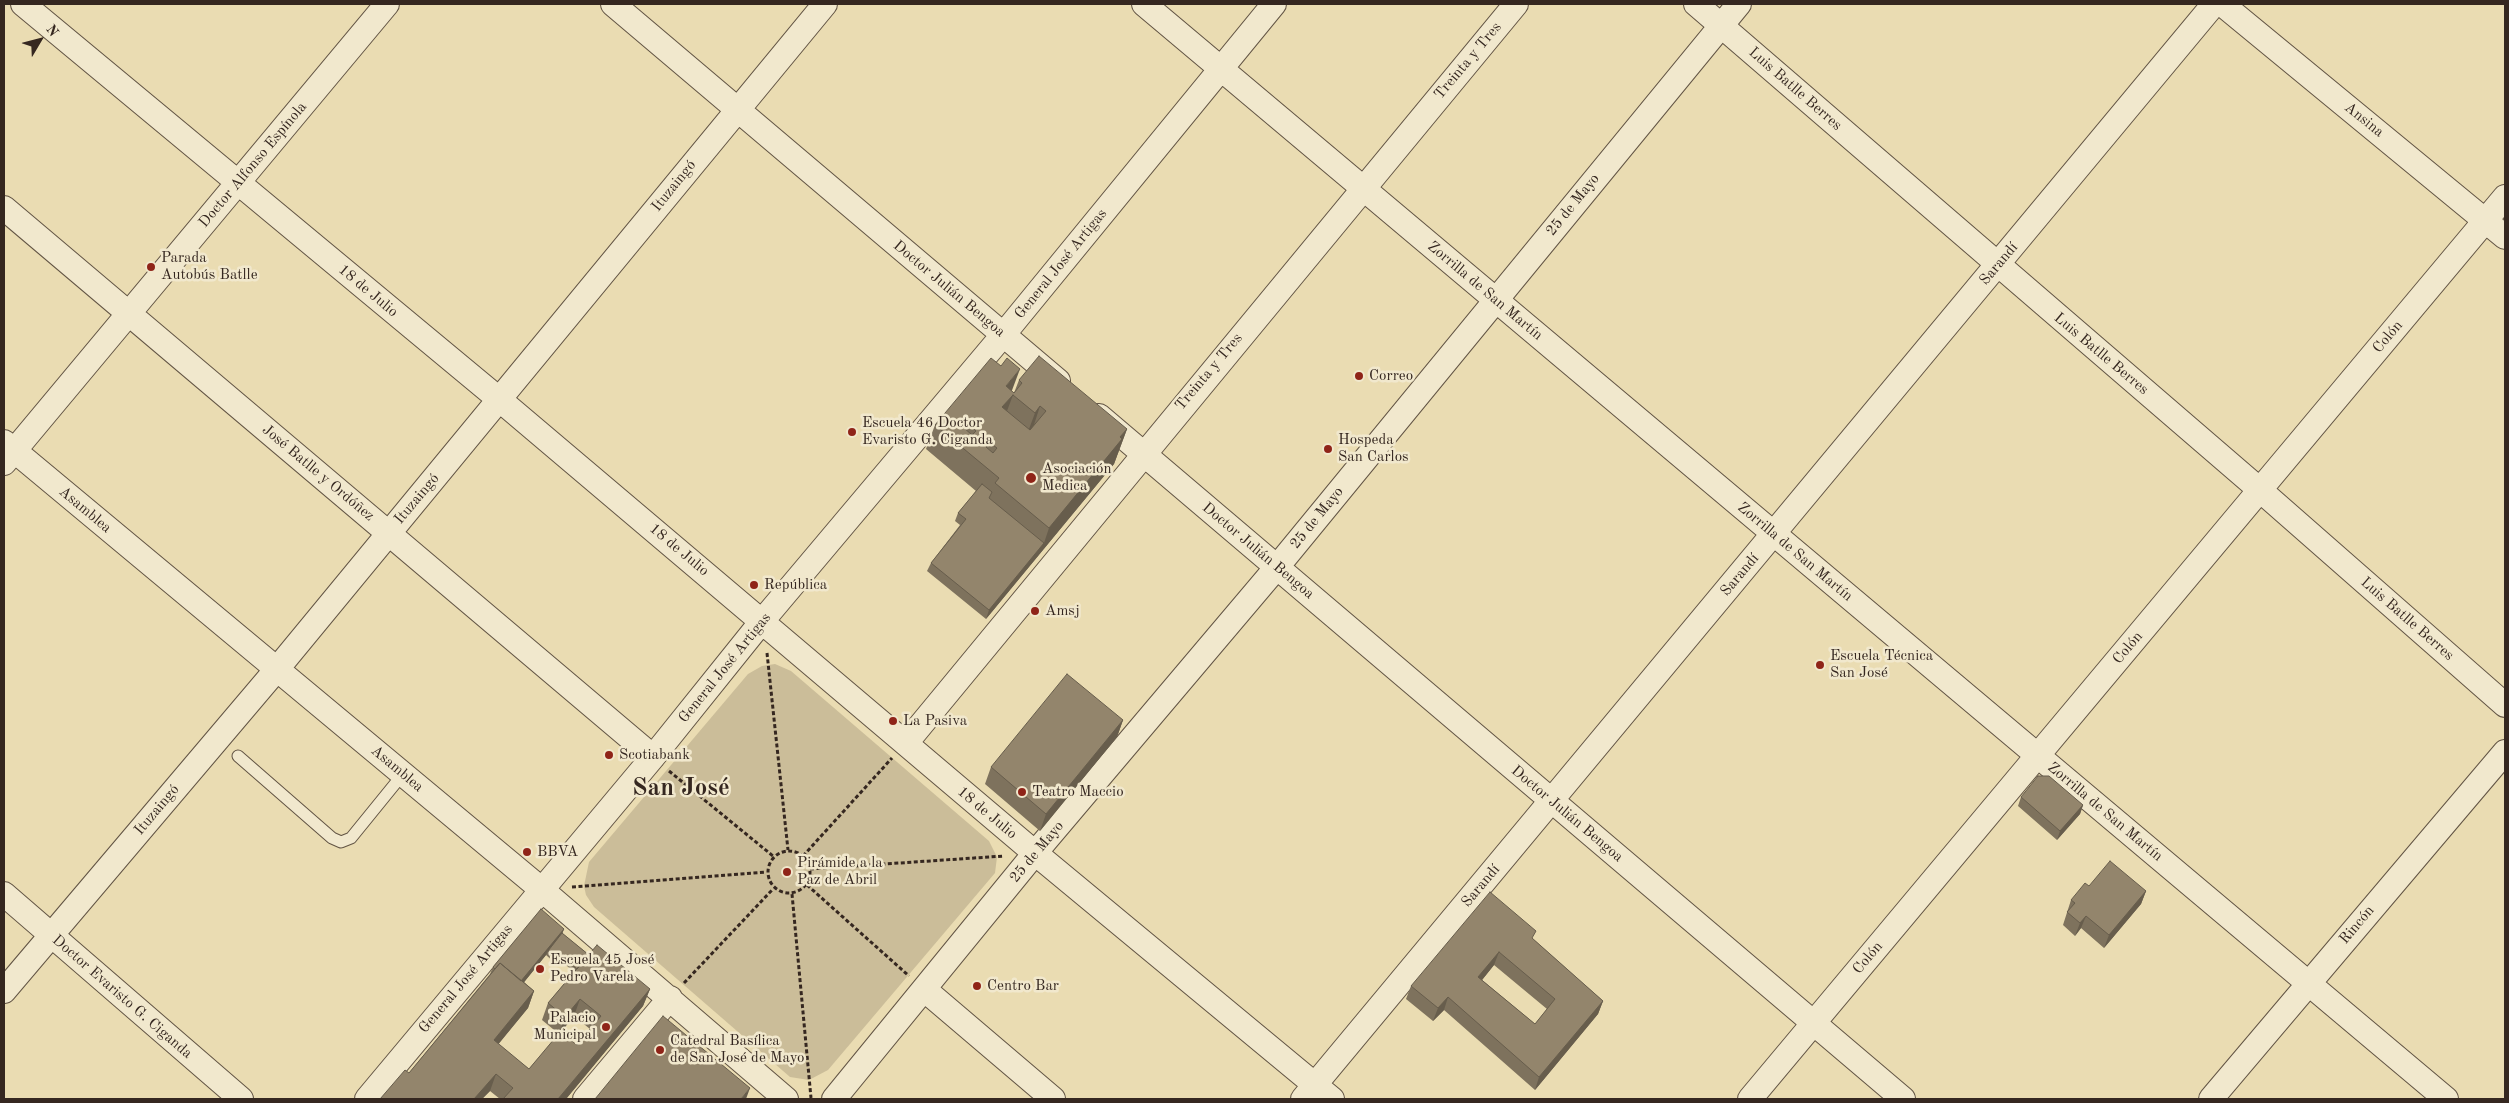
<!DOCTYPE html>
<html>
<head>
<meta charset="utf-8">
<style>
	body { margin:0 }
	#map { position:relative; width:2509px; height:1103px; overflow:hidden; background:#eadcb2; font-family:"Old Standard TT",serif }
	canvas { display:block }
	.frame { position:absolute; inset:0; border:5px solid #352720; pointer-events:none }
	.north { position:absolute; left:15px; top:15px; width:50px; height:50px; -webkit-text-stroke:4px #f1e8cd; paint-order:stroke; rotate:53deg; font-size:14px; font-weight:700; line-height:20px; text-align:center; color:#352720 }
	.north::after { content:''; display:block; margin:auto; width:18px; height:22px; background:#352720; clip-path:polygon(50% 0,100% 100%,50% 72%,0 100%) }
</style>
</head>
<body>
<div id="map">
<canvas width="2509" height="1103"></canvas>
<div class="frame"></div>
<div class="north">N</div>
</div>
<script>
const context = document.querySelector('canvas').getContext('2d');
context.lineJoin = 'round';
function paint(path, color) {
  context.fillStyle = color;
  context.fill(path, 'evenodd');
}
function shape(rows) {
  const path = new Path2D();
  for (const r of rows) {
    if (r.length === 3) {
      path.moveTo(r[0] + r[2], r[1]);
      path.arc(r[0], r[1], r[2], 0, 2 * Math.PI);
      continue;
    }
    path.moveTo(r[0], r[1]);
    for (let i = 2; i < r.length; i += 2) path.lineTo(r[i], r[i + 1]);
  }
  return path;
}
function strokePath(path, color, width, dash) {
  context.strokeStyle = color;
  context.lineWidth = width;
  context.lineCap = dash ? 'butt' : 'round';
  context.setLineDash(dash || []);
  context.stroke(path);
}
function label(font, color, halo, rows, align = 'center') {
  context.font = font + ' "Old Standard TT",serif';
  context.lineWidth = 5;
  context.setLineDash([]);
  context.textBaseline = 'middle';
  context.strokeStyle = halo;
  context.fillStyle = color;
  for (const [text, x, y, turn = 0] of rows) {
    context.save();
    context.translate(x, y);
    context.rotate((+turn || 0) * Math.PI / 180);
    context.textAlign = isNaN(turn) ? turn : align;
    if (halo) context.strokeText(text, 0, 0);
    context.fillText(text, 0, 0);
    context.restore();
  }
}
paint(shape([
	[775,664,791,671,989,841,997,857,995,873,828,1070,809,1080,790,1077,594,907,586,895,584,886,589,862,748,674,762,666]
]), '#cbbd99');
const lane = shape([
	[238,756,332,838,341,842,351,838,403,774]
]);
const street = shape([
	[23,4,500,400,1035,853,1332,1099],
	[613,4,1058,381],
	[1144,4,2446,1099],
	[1696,4,2260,490,2505,705],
	[2222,4,2505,237],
	[4,208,653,757],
	[1099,416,1903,1099],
	[4,442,541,889,786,1099],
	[4,463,387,4],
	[906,743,1516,4],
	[4,894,241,1099],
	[925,990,1053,1099],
	[4,991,277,669,825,4],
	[367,1099,653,757,763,620,1003,335,1274,4],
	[585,1099,670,998],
	[834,1099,1035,853,1277,567,1739,4],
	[1303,1099,2214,4],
	[1750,1099,2505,197],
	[2211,1099,2505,752]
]);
strokePath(lane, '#625444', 13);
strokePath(street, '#625444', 26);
strokePath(shape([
	[767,653,788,850],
	[669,771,773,856],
	[789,872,21],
	[803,856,892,758],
	[810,869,1004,856],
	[807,885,909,976],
	[572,887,766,872],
	[792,894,811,1098],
	[684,983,773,889]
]), '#352720', 3, [4, 2.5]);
strokePath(lane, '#f1e8cd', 11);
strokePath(street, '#f1e8cd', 24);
paint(shape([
	[1019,380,1127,429,1114,464,986,619,927,571,931,563,960,525,955,521,958,513,976,491,926,449,935,425,1012,391,1014,393],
	[1123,720,1117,737,1040,831,985,784,991,767],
	[2021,797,2083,805,2080,814,2057,840,2018,806],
	[2089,886,2146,891,2141,904,2104,948,2081,928,2075,936,2063,925,2071,900],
	[564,929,562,933,589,955,650,989,643,1006,566,1099,500,1099,490,1091,482,1099,380,1099,409,1073,490,974,493,967],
	[546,955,555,963,559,959,574,972,548,1003,542,1020,559,1034,529,1069,498,1044,528,1008,534,991,524,982],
	[574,1016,590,1029,577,1045,561,1032],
	[1533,939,1603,1001,1598,1014,1535,1090,1444,1010,1433,1021,1406,999,1411,986],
	[1494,965,1547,1009,1535,1024,1482,980]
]), '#7e725d');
paint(shape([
	[1020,369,1011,393,1006,386],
	[1013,395,1004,419,1002,407],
	[1040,406,1032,431,1026,437,1035,413],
	[1127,429,1114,464,986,619,989,610,1044,543,1049,528],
	[1123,720,1117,737,1040,831,1046,814],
	[2083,805,2080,814,2057,840,2060,831],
	[2146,891,2141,904,2104,948,2109,935],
	[2086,916,2081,928,2075,936,2080,923],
	[564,929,561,937,548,951,546,955,513,996,516,987],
	[1499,952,1494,965,1474,990,1478,977],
	[650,989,643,1006,566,1099,558,1099],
	[534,991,528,1008,488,1057,494,1040],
	[1448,997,1444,1010,1433,1021,1438,1008],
	[580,999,574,1016,559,1034,565,1017],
	[1603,1001,1598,1014,1535,1090,1539,1077],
	[496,1074,490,1091,482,1099,474,1099],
	[750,1088,746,1099,741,1099]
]), '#675d4c');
const building = shape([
	[1039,356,1127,429,1120,437,1122,439,1049,528,995,483,999,478,935,425,991,358,1001,366,1007,358,1020,369,1006,386,1014,393,1022,383,1019,380,1039,356],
	[1013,395,1035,413,1040,406,1046,411,1030,430,1002,407,1013,395],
	[967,423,976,431,972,435,963,427,967,423],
	[990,443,997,448,993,453,986,447,990,443],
	[982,484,992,492,989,498,1044,543,989,610,931,563,966,519,958,513,982,484],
	[1067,674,1123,720,1046,814,991,767,1067,674],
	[2038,776,2049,776,2083,805,2060,831,2021,797,2038,776],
	[2110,861,2146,891,2109,935,2086,916,2080,923,2067,912,2075,903,2071,900,2085,883,2089,886,2110,861],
	[1490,892,1536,931,1532,938,1603,1001,1539,1077,1448,997,1438,1008,1411,986,1490,892],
	[1499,952,1555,999,1535,1024,1478,977,1499,952],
	[541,909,564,929,521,981,500,963,495,969,493,967,541,909],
	[562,933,589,955,577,969,560,955,557,959,548,951,562,933],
	[597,945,650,989,558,1099,503,1099,513,1088,496,1074,474,1099,380,1099,405,1070,409,1073,500,963,534,991,494,1040,529,1069,560,1032,577,1045,601,1016,580,999,565,1017,548,1003,597,945],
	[663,1016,750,1088,741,1099,595,1099,663,1016]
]);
paint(building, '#93856c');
strokePath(building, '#675d4c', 1);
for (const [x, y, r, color] of [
	[151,267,5,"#8f2418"],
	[1359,376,5,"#8f2418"],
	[852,432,5,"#8f2418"],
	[1328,449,5,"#8f2418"],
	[1031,478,6,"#8f2418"],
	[754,585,5,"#8f2418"],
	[1035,611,5,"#8f2418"],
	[1820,665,5,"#8f2418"],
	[893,721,5,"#8f2418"],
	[609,755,5,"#8f2418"],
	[1022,792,5,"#8f2418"],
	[527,852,5,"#8f2418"],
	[787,872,5,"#8f2418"],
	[540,969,5,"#8f2418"],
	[977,986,5,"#8f2418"],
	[606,1027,5,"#8f2418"],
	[660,1050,5,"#8f2418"]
]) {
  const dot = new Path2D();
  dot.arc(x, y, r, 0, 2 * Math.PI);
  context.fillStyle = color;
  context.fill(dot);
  strokePath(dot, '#f1e8cd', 2);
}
label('15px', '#352720', '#f1e8cd', [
	["Treinta y Tres",1468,61,-50],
	["Luis Batlle Berres",1795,89,41],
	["Ansina",2364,120,39],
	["Doctor Alfonso Espínola",253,165,-50],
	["Ituzaingó",674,186,-51],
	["25 de Mayo",1573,205,-51],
	["General José Artigas",1061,264,-51],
	["Sarandí",1999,264,-50],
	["Doctor Julián Bengoa",949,289,40],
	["18 de Julio",368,291,40],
	["Zorrilla de San Martín",1485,291,40],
	["Colón",2388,337,-50],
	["Luis Batlle Berres",2101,354,40],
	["Treinta y Tres",1209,372,-50],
	["José Batlle y Ordóñez",318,473,40],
	["Ituzaingó",417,499,-50],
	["Asamblea",85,510,40],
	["25 de Mayo",1317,518,-51],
	["18 de Julio",679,550,40],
	["Doctor Julián Bengoa",1258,551,40],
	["Zorrilla de San Martín",1795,552,40],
	["Sarandí",1740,575,-50],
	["Luis Batlle Berres",2407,619,41],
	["Colón",2128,648,-50],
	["General José Artigas",725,668,-51],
	["Asamblea",397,769,40],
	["Ituzaingó",157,810,-50],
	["Zorrilla de San Martín",2105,812,40],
	["18 de Julio",987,813,40],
	["Doctor Julián Bengoa",1567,814,40],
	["25 de Mayo",1037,852,-50],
	["Sarandí",1481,886,-50],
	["Rincón",2357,925,-50],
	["Colón",1868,958,-50],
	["General José Artigas",466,979,-50],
	["Doctor Evaristo G. Ciganda",122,997,41]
]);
label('15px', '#352720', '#f1e8cd', [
	["Parada",161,258],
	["Autobús Batlle",161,275],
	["Correo",1369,376],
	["Escuela 46 Doctor",862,423],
	["Evaristo G. Ciganda",862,440],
	["Hospeda",1338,440],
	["San Carlos",1338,457],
	["Asociación",1042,469],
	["Medica",1042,486],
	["República",764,585],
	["Amsj",1045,611],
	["Escuela Técnica",1830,656],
	["San José",1830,673],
	["La Pasiva",903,721],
	["Scotiabank",619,755],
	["Teatro Maccio",1032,792],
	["BBVA",537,852],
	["Pirámide a la",797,863],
	["Paz de Abril",797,880],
	["Escuela 45 José",550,960],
	["Pedro Varela",550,977],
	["Centro Bar",987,986],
	["Palacio",596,1018,"right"],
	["Municipal",596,1035,"right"],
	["Catedral Basílica",670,1041],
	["de San José de Mayo",670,1058]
], 'left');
label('bold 25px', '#352720', '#f1e8cd', [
	["San José",681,788]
]);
</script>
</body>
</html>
